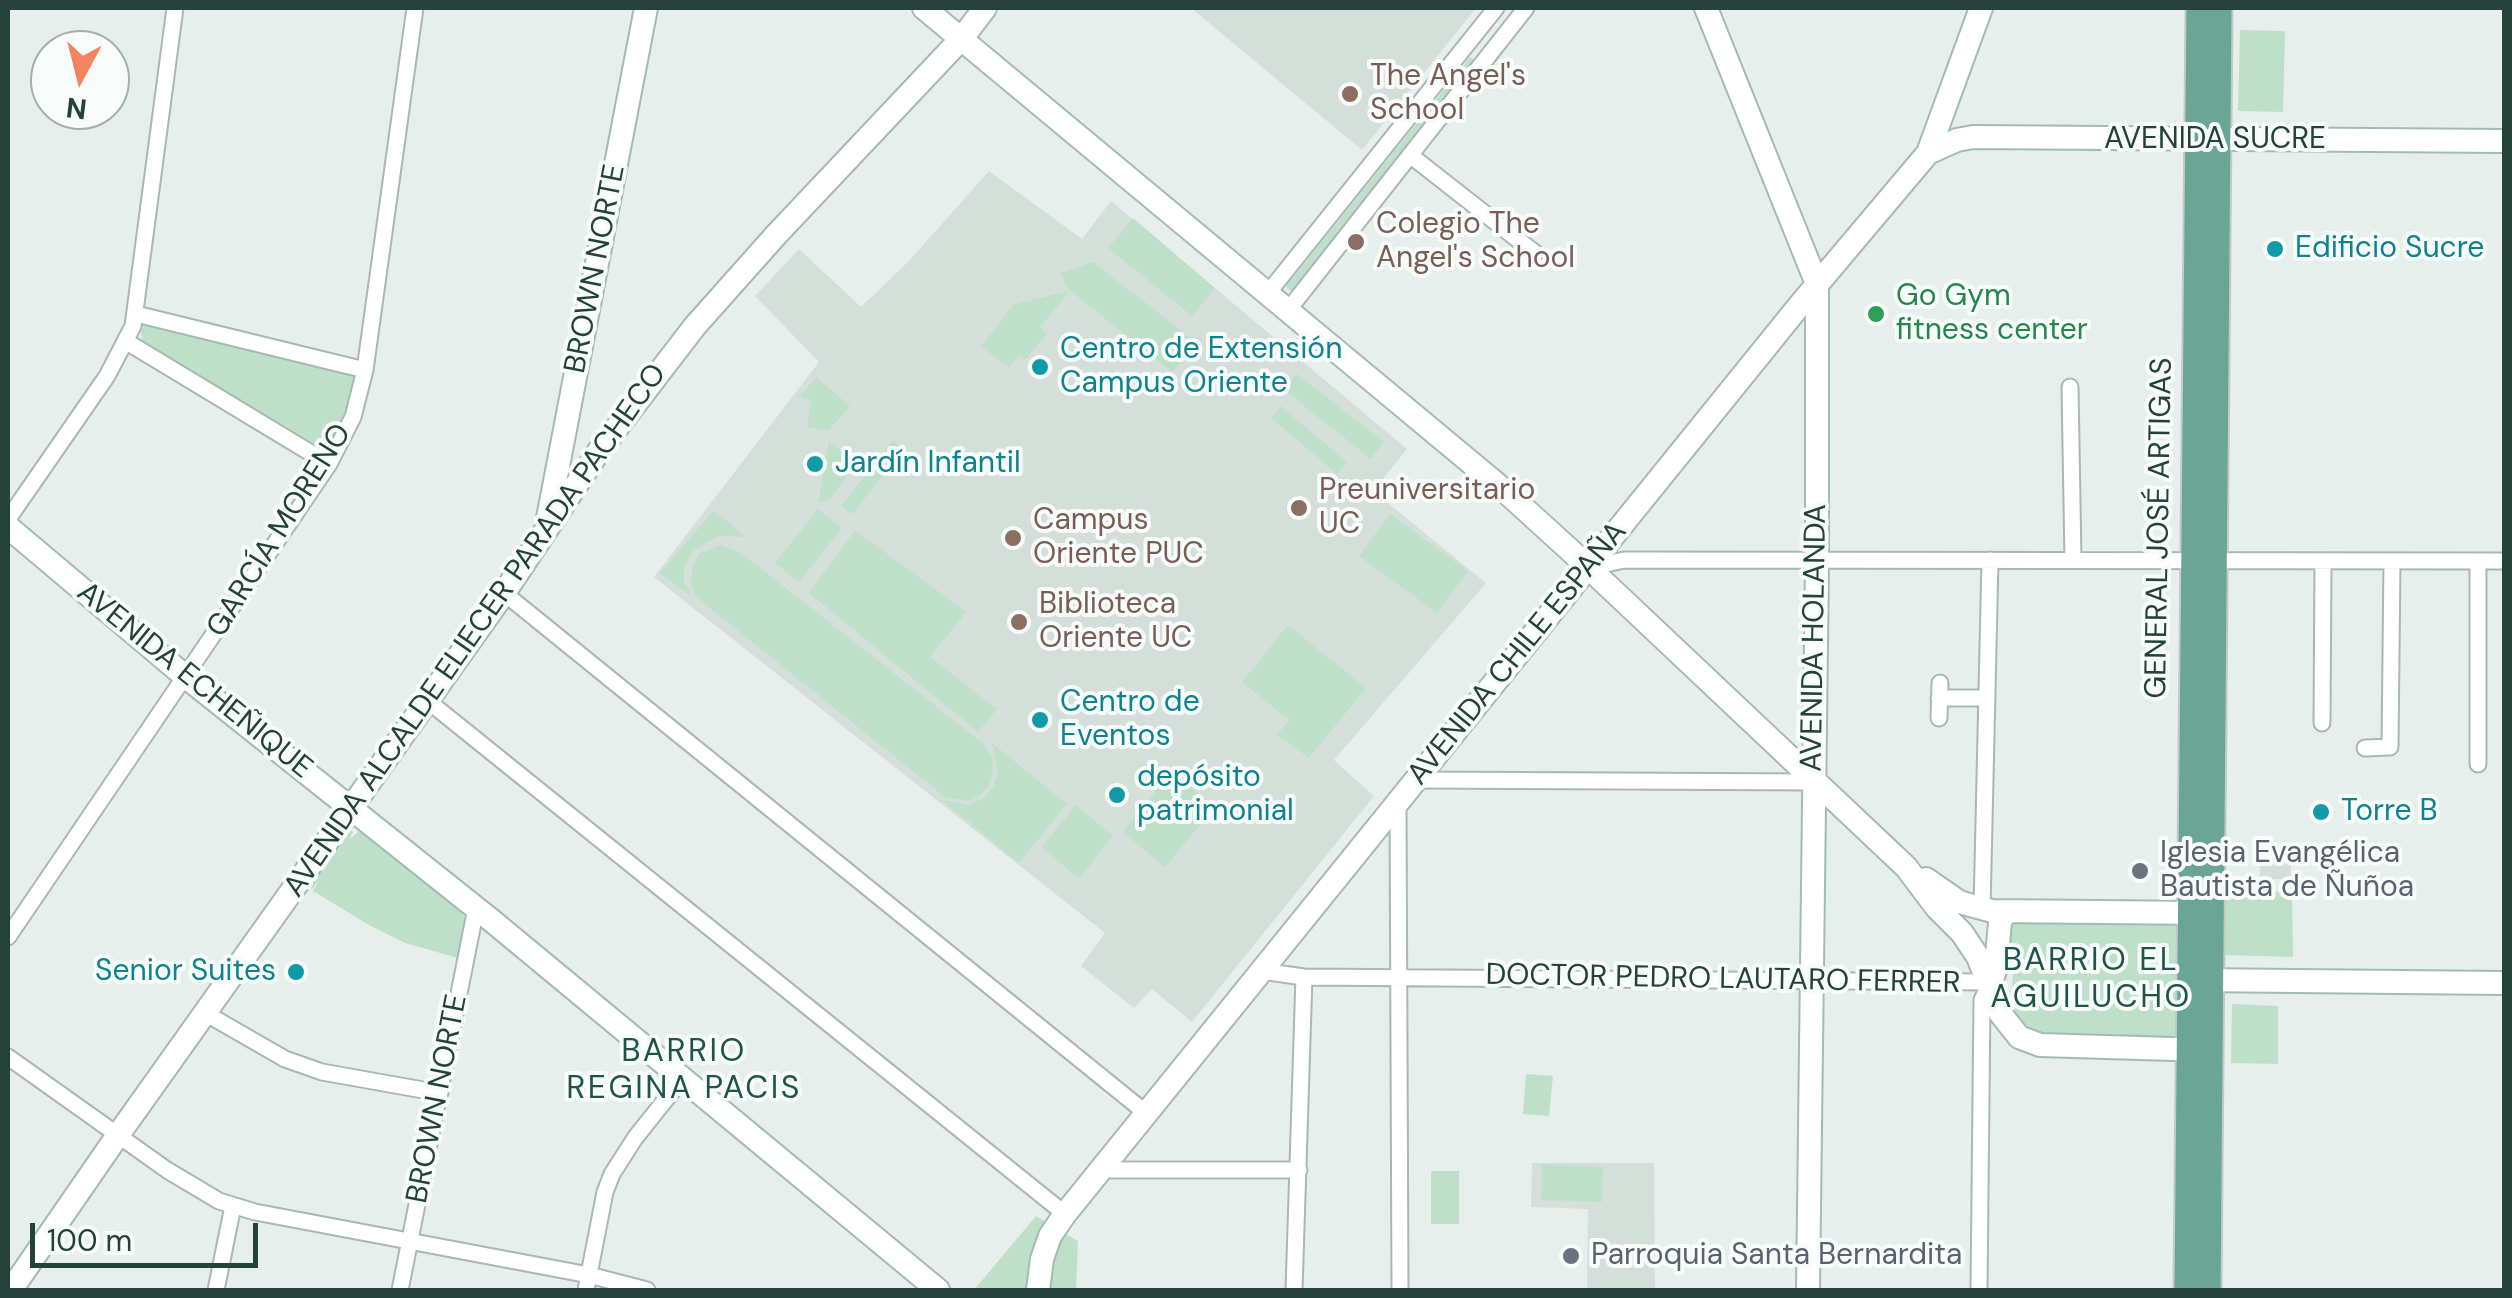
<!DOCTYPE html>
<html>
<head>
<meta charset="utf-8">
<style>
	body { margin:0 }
	#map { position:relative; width:2512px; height:1298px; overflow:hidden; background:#e6efeb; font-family:"DM Sans",sans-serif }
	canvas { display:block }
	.frame { position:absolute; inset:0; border:10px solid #24423a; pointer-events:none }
	.north { position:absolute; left:30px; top:30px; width:100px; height:100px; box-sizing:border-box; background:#f7fbf9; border:2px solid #a3b1ad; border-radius:50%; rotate:187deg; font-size:28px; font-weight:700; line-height:40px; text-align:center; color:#24423a }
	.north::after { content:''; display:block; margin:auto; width:35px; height:45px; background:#f4845f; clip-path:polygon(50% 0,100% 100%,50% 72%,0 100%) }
	.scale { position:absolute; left:30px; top:1223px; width:228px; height:45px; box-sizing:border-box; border:5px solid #24423a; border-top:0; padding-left:12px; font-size:30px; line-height:35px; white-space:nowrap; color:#24423a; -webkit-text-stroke:8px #f7fbf9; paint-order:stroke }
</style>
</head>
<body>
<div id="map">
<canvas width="2512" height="1298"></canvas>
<div class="frame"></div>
<div class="north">N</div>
<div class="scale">100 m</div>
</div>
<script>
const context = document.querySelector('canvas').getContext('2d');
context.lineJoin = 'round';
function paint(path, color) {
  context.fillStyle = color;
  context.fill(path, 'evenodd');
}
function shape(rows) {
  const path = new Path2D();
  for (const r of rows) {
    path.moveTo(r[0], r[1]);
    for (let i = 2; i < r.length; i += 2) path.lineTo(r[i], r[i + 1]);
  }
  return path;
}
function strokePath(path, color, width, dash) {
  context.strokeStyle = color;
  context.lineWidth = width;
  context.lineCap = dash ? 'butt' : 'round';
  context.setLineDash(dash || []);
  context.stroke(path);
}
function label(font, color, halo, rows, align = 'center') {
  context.font = font + ' "DM Sans",sans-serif';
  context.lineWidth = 8;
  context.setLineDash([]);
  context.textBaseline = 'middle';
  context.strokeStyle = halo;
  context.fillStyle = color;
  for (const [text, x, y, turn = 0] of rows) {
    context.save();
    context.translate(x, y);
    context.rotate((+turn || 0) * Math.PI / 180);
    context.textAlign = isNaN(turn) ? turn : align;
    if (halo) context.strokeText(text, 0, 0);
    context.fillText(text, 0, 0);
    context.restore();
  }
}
paint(shape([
	[1191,8,1476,8,1362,150],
	[989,171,1082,239,1111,201,1407,449,1373,491,1486,583,1334,760,1374,796,1192,1022,1152,989,1134,1008,1081,966,1105,933,654,577,819,362,755,296,799,249,861,307,909,261],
	[2260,845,2291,845,2291,879,2260,879],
	[1532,1163,1654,1163,1655,1290,1587,1290,1588,1209,1531,1207]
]), '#d4dfda');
paint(shape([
	[2240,30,2285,31,2283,112,2238,111],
	[1470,57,1477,61,1293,291,1288,290,1286,286],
	[1133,218,1215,288,1192,316,1108,248],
	[1093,262,1196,342,1172,372,1068,289,1060,273],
	[1067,291,1069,292,1040,327,1047,334,1025,360,1019,355,1009,367,981,347,1013,305],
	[152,322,352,371,359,377,331,448,322,448,149,346,142,341,141,332,143,326],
	[1297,374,1384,442,1371,459,1284,390],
	[816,377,850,406,828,431,807,427,811,400,799,397],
	[1281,406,1347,462,1337,474,1271,418],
	[829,441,857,462,830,499,818,504],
	[893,441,904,450,852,514,841,506],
	[818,509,842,528,799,582,775,563],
	[714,510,746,537,718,536,693,551,684,568,684,581,692,597,660,573],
	[1390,514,1468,571,1437,613,1359,556],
	[855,530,966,612,930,657,997,709,978,732,809,593],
	[721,545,740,552,984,744,992,756,993,771,989,785,982,794,970,801,945,797,696,597,691,584,692,568,699,554],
	[1288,625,1366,688,1309,758,1277,735,1289,720,1242,682],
	[992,743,1067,804,1019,863,942,800,969,805,984,798,993,787,998,772],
	[1171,772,1215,807,1165,867,1123,832],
	[1076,805,1113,836,1079,879,1042,847],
	[350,830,353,832,349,840,360,830,461,911,465,919,458,958,405,943,369,925,313,891,320,879,312,889,309,887],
	[2222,891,2292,892,2293,957,2222,955],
	[2176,920,2181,926,2181,1032,2176,1038,2045,1037,2013,1022,2000,982,2010,991,2012,988,2014,950,2003,943,2007,922],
	[2232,1004,2278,1006,2278,1064,2231,1063],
	[1526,1074,1553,1076,1549,1116,1523,1114],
	[1542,1165,1603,1167,1602,1202,1541,1200],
	[1431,1171,1459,1171,1459,1224,1431,1224],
	[1036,1216,1078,1241,1076,1290,974,1290]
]), '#bfe0c8');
const street = shape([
	[1410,155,1535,253],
	[1268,293,1496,8],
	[1289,309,1526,8],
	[136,314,365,370],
	[127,342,329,464],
	[2070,387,2073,560],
	[8,519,107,376,133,326,175,8],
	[1588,568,1624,560,2504,561],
	[504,593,1146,1113],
	[1939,698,1987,698],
	[428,701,1065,1214],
	[1939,718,1940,683],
	[2322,723,2323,561],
	[2365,748,2390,747,2392,561],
	[2478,764,2478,561],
	[1416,780,1813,782],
	[1398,803,1400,1290],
	[1982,909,1990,560],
	[8,937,329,464,353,417,365,370,415,8],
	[1261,971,1304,977,1989,982],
	[205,1013,285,1059,322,1072,440,1093],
	[8,1057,167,1170,219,1201,255,1212,589,1275,647,1290],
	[1100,1170,1299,1170],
	[216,1290,233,1206],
	[400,1290,476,908],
	[586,1290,605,1192,612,1174,635,1138,682,1079],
	[1294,1290,1304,977],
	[1979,1290,1982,1000,1990,982]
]);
const secondary = shape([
	[924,8,1505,491,1572,552,1906,867,1937,908,1962,933,1978,957,2000,1013,2019,1037,2040,1045,2206,1050],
	[1706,8,1817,284,1817,562,1808,1290],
	[1928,153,1957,140,1973,137,2504,141],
	[548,518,646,8],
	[8,527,186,677,491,920,938,1290],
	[1926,879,1959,902,1992,911,2205,913],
	[1992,979,1996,968,2000,922,2005,912],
	[2192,980,2504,983],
	[11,1290,118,1135,504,593,599,451,695,326,776,235,962,38,985,8],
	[1038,1290,1042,1259,1050,1236,1065,1214,1799,306,1928,153,1981,8]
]);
const primary = shape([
	[2187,1290,2199,8],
	[2208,1290,2219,8]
]);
strokePath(street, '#a8b8b2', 19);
strokePath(secondary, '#a4bbb3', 26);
strokePath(primary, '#c2cac8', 29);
strokePath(street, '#fff', 15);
strokePath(secondary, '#fff', 22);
strokePath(primary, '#6aa596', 25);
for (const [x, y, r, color] of [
	[1350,94,10,"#8d6e63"],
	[1356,242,10,"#8d6e63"],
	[2275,249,10,"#0f9aa8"],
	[1876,314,10,"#2e9e5b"],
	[1040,367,10,"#0f9aa8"],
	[815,464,10,"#0f9aa8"],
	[1299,508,10,"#8d6e63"],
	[1013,538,10,"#8d6e63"],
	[1019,622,10,"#8d6e63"],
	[1040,720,10,"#0f9aa8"],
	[1117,795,10,"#0f9aa8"],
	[2321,812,10,"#0f9aa8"],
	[2140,871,10,"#6b7280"],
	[296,972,10,"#0f9aa8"],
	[1571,1256,10,"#6b7280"]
]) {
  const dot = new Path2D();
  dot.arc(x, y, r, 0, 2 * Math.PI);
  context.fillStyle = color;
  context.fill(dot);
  strokePath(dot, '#f7fbf9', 4);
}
label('30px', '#785e54', '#f7fbf9', [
	["The Angel's",1370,77],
	["School",1370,111],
	["Colegio The",1376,225],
	["Angel's School",1376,259],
	["Preuniversitario",1319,491],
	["UC",1319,525],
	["Campus",1033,521],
	["Oriente PUC",1033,555],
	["Biblioteca",1039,605],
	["Oriente UC",1039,639]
], 'left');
label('30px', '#24423a', '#f7fbf9', [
	["AVENIDA SUCRE",2215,140],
	["BROWN NORTE",596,269,-79],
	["GENERAL JOSÉ ARTIGAS",2160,528,-89],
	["GARCÍA MORENO",280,531,-58],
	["AVENIDA ALCALDE ELIECER PARADA PACHECO",476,631,-55],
	["AVENIDA HOLANDA",1815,638,-89],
	["AVENIDA CHILE ESPAÑA",1518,654,-51],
	["AVENIDA ECHEÑIQUE",194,681,39],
	["DOCTOR PEDRO LAUTARO FERRER",1723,980,1],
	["BROWN NORTE",438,1099,-79]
]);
label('30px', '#0d838f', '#f7fbf9', [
	["Edificio Sucre",2295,249],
	["Centro de Extensión",1060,350],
	["Campus Oriente",1060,384],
	["Jardín Infantil",835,464],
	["Centro de",1060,703],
	["Eventos",1060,737],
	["depósito",1137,778],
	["patrimonial",1137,812],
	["Torre B",2341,812],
	["Senior Suites",276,972,"right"]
], 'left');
label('30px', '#27864d', '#f7fbf9', [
	["Go Gym",1896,297],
	["fitness center",1896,331]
], 'left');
label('30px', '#5b616d', '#f7fbf9', [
	["Iglesia Evangélica",2160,854],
	["Bautista de Ñuñoa",2160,888],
	["Parroquia Santa Bernardita",1591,1256]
], 'left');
context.letterSpacing = '2.5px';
label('32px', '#1f5548', '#f7fbf9', [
	["BARRIO EL",2091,962],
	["AGUILUCHO",2091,999],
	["BARRIO",684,1053],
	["REGINA PACIS",684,1090]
]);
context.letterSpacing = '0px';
</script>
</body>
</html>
